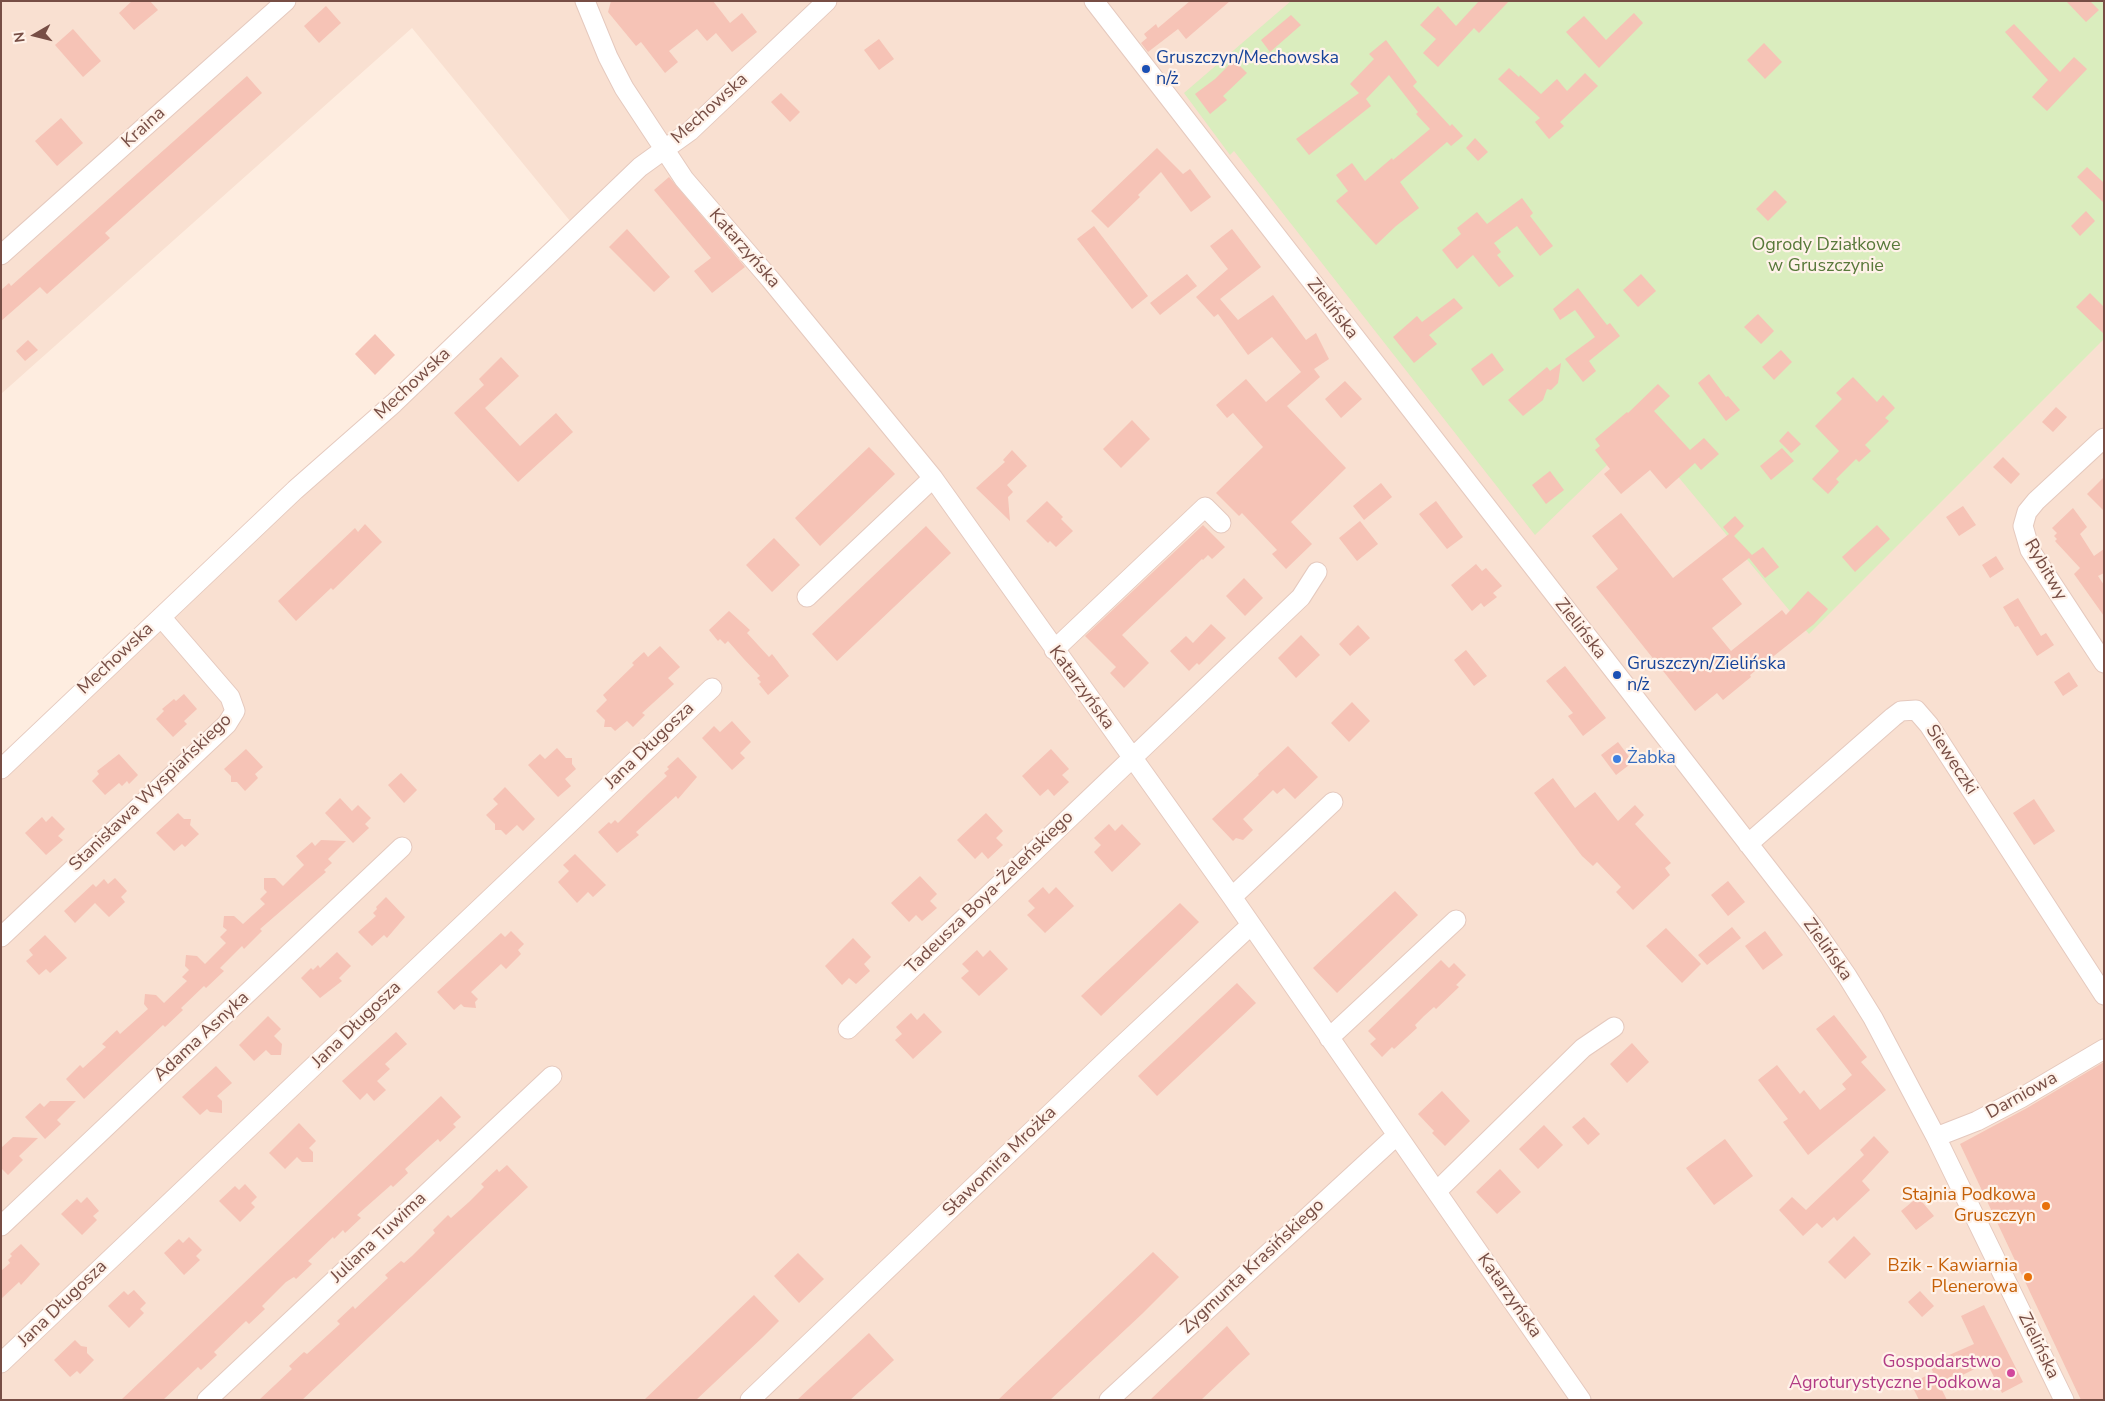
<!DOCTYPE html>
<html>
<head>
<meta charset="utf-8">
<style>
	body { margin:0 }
	#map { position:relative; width:2105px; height:1401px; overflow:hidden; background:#feede0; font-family:"Nunito Sans",sans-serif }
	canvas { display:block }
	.frame { position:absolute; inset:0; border:2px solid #774e45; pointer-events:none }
	.north { position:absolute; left:10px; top:10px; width:50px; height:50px; -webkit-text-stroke:4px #fff2e9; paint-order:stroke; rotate:262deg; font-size:14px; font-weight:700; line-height:20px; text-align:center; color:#774e45 }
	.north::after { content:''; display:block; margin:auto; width:18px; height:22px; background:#774e45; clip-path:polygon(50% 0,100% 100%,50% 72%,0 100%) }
</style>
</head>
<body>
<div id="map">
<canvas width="2105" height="1401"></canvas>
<div class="frame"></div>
<div class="north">N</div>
</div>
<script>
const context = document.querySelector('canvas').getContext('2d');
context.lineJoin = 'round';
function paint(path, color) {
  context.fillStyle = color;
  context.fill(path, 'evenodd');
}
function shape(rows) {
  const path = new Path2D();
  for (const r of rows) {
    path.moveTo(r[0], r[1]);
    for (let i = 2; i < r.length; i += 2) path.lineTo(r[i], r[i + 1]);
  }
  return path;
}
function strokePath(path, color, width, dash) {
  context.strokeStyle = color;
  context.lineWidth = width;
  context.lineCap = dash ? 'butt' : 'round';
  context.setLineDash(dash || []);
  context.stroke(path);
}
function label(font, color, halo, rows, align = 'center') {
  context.font = font + ' "Nunito Sans",sans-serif';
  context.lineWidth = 4.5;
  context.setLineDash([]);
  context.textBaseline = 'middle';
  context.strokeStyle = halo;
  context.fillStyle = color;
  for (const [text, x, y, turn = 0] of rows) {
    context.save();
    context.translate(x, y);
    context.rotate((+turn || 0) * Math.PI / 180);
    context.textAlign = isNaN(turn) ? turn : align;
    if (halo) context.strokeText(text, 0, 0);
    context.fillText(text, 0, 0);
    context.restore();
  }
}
paint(shape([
	[1,1,2104,1,2104,1400,1,1400,1,764,570,221,412,28,1,394]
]), '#f9e0d1');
paint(shape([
	[1291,1,2104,1,2104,339,1809,634,1641,432,1535,535,1234,151,1230,155,1184,93]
]), '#daedbe');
paint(shape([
	[132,1,150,1,158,10,134,30,119,13],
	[611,1,713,1,730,23,742,13,757,32,732,52,716,33,707,41,697,29,669,51,678,62,665,73,641,42,636,46,608,12],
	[1190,1,1230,1,1186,39,1178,29,1148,52,1141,43,1147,38,1144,34,1156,24,1158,28],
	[1479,1,1509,1,1479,33,1474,28,1438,67,1423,53,1436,39,1420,25,1438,6,1456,26],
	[2066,1,2090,1,2099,10,2086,22],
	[326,6,341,23,319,43,304,26],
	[1634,13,1643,23,1599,68,1566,32,1584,16,1606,40],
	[1291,15,1301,25,1270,52,1261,40],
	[2014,24,2060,72,2074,57,2087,69,2047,111,2032,97,2048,80,2005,32],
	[73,29,101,61,83,77,55,45],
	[879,39,894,59,879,70,864,50],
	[1386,40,1417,82,1413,86,1450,126,1452,124,1463,136,1451,146,1447,142,1400,182,1419,208,1396,226,1376,245,1336,201,1348,191,1336,175,1352,163,1365,181,1392,158,1393,160,1430,129,1416,114,1418,112,1389,75,1366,99,1371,106,1309,155,1296,139,1359,93,1350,84,1374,59,1369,54],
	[1764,43,1782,62,1765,79,1747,60],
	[1234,60,1247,73,1223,96,1227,100,1210,114,1195,94,1215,79],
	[1509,68,1519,77,1520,75,1541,94,1557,79,1567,91,1585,73,1598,86,1560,122,1564,126,1549,139,1535,122,1540,118,1498,79],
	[247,76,262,93,105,233,110,238,47,294,40,287,1,321,1,290,9,283,11,286],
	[781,93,800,112,790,122,771,102],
	[61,118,83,143,57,166,35,141],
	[1475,138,1488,152,1478,161,1466,148],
	[1157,148,1183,174,1190,169,1211,197,1191,212,1161,172,1138,195,1140,197,1108,228,1091,211],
	[2087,167,2104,183,2104,203,2077,177],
	[669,177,745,267,712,293,694,271,711,258,654,190],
	[1775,190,1787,202,1768,221,1756,209],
	[1522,198,1533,213,1530,216,1553,246,1540,256,1517,226,1494,243,1501,252,1497,255,1514,276,1499,287,1473,255,1457,269,1442,250,1461,234,1457,228,1477,212,1487,224],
	[2086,211,2095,221,2080,236,2071,226],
	[1094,226,1148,296,1132,309,1077,239],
	[627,229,670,277,654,292,609,247],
	[1232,229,1261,267,1220,299,1238,320,1273,295,1306,340,1316,333,1329,359,1314,369,1320,377,1287,406,1346,468,1291,522,1312,544,1286,569,1272,554,1277,550,1242,513,1239,516,1216,493,1263,447,1233,413,1227,418,1216,405,1246,379,1266,402,1301,372,1272,337,1248,355,1218,314,1214,317,1196,297,1228,269,1210,246],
	[1187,274,1197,286,1160,315,1150,303],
	[1641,274,1656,291,1638,307,1623,290],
	[1578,288,1607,325,1610,323,1620,336,1589,361,1596,371,1583,382,1565,359,1595,337,1575,310,1560,320,1553,309],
	[2090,293,2104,307,2104,334,2076,307],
	[1454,298,1463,308,1429,335,1437,344,1414,363,1393,337,1417,316,1422,322],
	[1758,314,1774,331,1761,344,1744,327],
	[375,334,395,355,375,375,355,354],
	[28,340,38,350,25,361,16,351],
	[1781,350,1792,362,1774,380,1762,367],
	[1492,353,1504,370,1483,386,1471,369],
	[501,357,519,376,485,408,520,446,556,413,573,432,518,482,454,413,484,385,479,379],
	[1561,363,1558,383,1551,390,1547,389,1543,400,1523,416,1508,400,1547,367,1550,371],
	[1709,374,1726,397,1728,396,1740,410,1726,421,1698,383],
	[1853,377,1877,402,1883,395,1895,408,1885,418,1889,421,1865,445,1871,451,1859,462,1856,459,1836,479,1839,482,1828,494,1812,479,1839,451,1815,426,1842,399,1836,393],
	[1345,381,1362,399,1341,418,1325,399],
	[1658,384,1670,396,1654,411,1690,450,1704,438,1719,454,1701,470,1695,463,1666,489,1650,470,1621,494,1604,474,1610,469,1595,450,1600,446,1595,439,1627,412,1628,413],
	[2056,407,2067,417,2053,432,2042,422],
	[1132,420,1150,439,1121,468,1103,449],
	[1788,431,1801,444,1791,453,1779,441],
	[869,447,895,474,820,546,795,518],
	[1782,448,1794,461,1771,480,1760,466],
	[1012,450,1027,466,1007,485,1013,492,1008,497,1010,521,976,488,1005,462,1003,460],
	[2003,457,2020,474,2011,484,1993,467],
	[1550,471,1564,490,1546,504,1532,485],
	[2104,477,2104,511,2087,494],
	[1381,483,1392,497,1364,520,1353,506],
	[1047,501,1063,517,1061,519,1073,531,1056,547,1050,541,1048,543,1026,521],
	[1436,501,1463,537,1447,549,1419,514],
	[1963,506,1976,525,1959,536,1946,517],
	[2073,508,2087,527,2080,534,2094,556,2104,549,2104,573,2098,576,2104,585,2104,616,2074,574,2080,568,2055,541,2057,539,2054,536,2057,533,2052,528],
	[1621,513,1673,578,1729,534,1723,527,1735,516,1744,526,1734,536,1752,555,1763,547,1779,567,1765,578,1749,558,1722,579,1742,604,1712,628,1731,651,1782,610,1786,615,1808,591,1828,609,1814,624,1750,675,1751,677,1723,700,1717,693,1695,711,1596,587,1618,569,1592,536],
	[1360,521,1378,544,1357,561,1339,538],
	[365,524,382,542,333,590,331,588,296,621,278,601,355,528,358,532],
	[1203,525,1225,547,1212,559,1208,555,1203,560,1202,559,1122,635,1149,663,1124,688,1110,673,1116,667,1085,636],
	[1877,525,1890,539,1855,572,1842,557],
	[926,526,951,553,837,661,812,634],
	[774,538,800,565,772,592,746,565],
	[1996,556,2004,569,1990,578,1982,565],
	[1476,564,1482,571,1486,568,1502,586,1493,593,1497,597,1484,607,1481,603,1472,611,1451,585],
	[1244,578,1263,598,1245,616,1226,596],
	[2018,598,2041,636,2046,633,2054,645,2037,656,2018,626,2015,627,2003,607],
	[729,611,750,630,747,633,769,657,772,654,789,676,768,695,759,684,761,682,757,678,760,676,743,658,728,641,725,644,720,639,718,641,709,630],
	[1211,624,1226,638,1199,665,1197,663,1189,671,1170,651,1186,636,1193,643],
	[1358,625,1370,638,1350,656,1339,644],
	[1301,635,1320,655,1296,678,1278,658],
	[660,646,680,667,668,678,674,684,642,713,645,715,633,727,627,721,615,731,611,727,604,727,605,720,596,711,607,700,603,695,634,665,632,663,644,652,648,657],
	[1466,650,1487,676,1474,686,1454,660],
	[1565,666,1606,718,1583,736,1568,716,1573,713,1546,681],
	[2069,672,2078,686,2063,696,2054,682],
	[184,694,197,709,184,721,187,724,173,737,156,719,164,711,162,709,174,699,176,701],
	[1352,702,1370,721,1349,742,1331,723],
	[732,721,751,742,740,753,745,758,732,770,702,738,714,726,720,732],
	[1618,742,1633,762,1616,775,1601,755],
	[1288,746,1318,777,1295,799,1284,788,1277,794,1273,790,1243,819,1253,830,1243,840,1236,838,1233,841,1212,819,1259,775,1258,774],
	[557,748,566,758,572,758,572,764,576,769,565,779,571,786,558,797,528,765,540,754,545,759],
	[246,749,263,767,255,774,258,778,245,791,237,782,231,782,231,776,224,769],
	[1051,749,1069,769,1062,775,1069,782,1054,796,1048,789,1040,796,1022,776],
	[119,754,138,775,129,784,127,781,122,786,119,783,105,795,92,781,99,774,97,771],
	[678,757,697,777,678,799,676,796,636,832,639,835,617,853,598,832,609,822,611,824,615,820,618,823,650,792,667,776,664,773,669,769,667,767],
	[401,773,417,790,404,803,388,785],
	[1553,778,1575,808,1595,792,1618,821,1635,805,1644,815,1635,824,1671,863,1665,868,1670,875,1633,910,1616,892,1621,887,1597,862,1593,866,1582,856,1534,793],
	[505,787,535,819,523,831,517,825,506,835,501,830,495,830,495,824,486,815,498,804,493,799],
	[340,798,352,811,358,805,371,818,365,824,369,828,353,843,325,813],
	[2034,799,2055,831,2034,845,2013,813],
	[178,813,184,819,191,819,190,825,199,834,185,847,182,844,174,851,156,833],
	[986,813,1003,831,996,838,1003,845,988,859,982,852,975,859,957,840],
	[52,816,65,829,58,836,63,840,46,855,25,833,42,817,46,822],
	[1109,824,1115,831,1122,824,1141,844,1112,872,1094,852,1101,845,1094,838],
	[321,840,346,841,328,859,332,863,324,870,326,872,260,929,262,931,244,949,242,946,220,968,224,971,206,988,204,986,181,1008,183,1010,165,1027,163,1025,84,1099,66,1079,80,1065,83,1068,106,1047,102,1044,117,1030,120,1034,148,1009,144,1004,145,994,156,995,164,1003,187,981,182,977,189,970,185,966,186,955,197,956,205,964,226,943,220,937,227,930,223,927,224,916,234,916,243,924,265,904,260,899,267,892,264,889,264,878,275,878,283,886,304,865,296,856,312,842,315,846],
	[575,854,606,885,593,897,588,892,577,903,558,882,569,871,563,865],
	[920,876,937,894,930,901,937,908,922,921,916,915,909,922,891,903],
	[115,878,127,891,121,897,125,902,109,917,95,903,75,923,64,911,93,884,96,887,104,879,108,884],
	[1728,881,1745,902,1728,916,1711,895],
	[1043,887,1049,894,1056,887,1074,906,1045,933,1027,915,1035,908,1028,901],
	[1395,891,1418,915,1337,993,1313,968],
	[386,897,405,917,387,938,384,935,372,946,358,932,376,916,373,913,377,909,376,907],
	[1180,903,1199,922,1101,1016,1081,996],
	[1732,927,1741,938,1707,965,1698,955],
	[1666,928,1701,964,1682,983,1646,946],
	[511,931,524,944,518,950,521,954,506,969,501,964,471,992,478,999,475,1002,476,1008,464,1007,461,1004,454,1010,437,992,501,933,505,937],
	[1765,931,1783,955,1763,970,1745,946],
	[45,935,67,958,50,973,46,969,39,975,26,961,33,955,29,950],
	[853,938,871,957,864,964,870,971,856,984,849,978,842,985,825,966],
	[977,950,983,957,990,950,1008,969,979,996,961,978,969,971,962,964],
	[337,952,351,966,339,978,342,981,320,998,301,978,311,968,313,970,318,965,320,968],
	[1441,960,1449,968,1454,963,1466,975,1456,985,1459,987,1436,1009,1434,1007,1424,1016,1415,1025,1417,1028,1394,1049,1392,1047,1382,1057,1370,1044,1376,1039,1368,1031],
	[1237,983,1256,1003,1157,1096,1138,1076],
	[911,1013,917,1020,924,1013,942,1032,913,1059,895,1040,902,1034,896,1027],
	[1834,1015,1867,1057,1861,1062,1886,1090,1808,1155,1783,1122,1788,1119,1758,1080,1777,1065,1800,1094,1804,1090,1820,1110,1846,1089,1842,1084,1852,1075,1816,1029],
	[268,1016,281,1029,274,1036,282,1044,281,1055,271,1055,266,1050,254,1061,239,1045],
	[396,1032,407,1044,385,1064,390,1069,377,1081,386,1090,374,1101,367,1093,360,1100,342,1081],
	[1632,1043,1649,1062,1627,1083,1610,1064],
	[2104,1062,2104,1400,2081,1400,1960,1144,2027,1108],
	[216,1066,232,1083,217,1096,222,1101,222,1113,210,1112,207,1109,200,1115,182,1097],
	[1442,1091,1470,1121,1445,1146,1432,1133,1434,1131,1418,1114],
	[441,1096,461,1117,453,1124,456,1127,440,1142,438,1139,430,1146,405,1169,408,1173,393,1187,391,1185,357,1215,361,1218,345,1233,343,1230,334,1239,333,1237,308,1261,312,1264,296,1279,294,1277,286,1282,262,1306,265,1309,249,1324,246,1321,214,1352,217,1355,201,1370,198,1367,163,1400,121,1400],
	[50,1101,76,1101,57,1120,61,1124,45,1139,25,1117,40,1103,44,1107],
	[1584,1117,1600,1134,1588,1145,1572,1127],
	[299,1123,316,1141,309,1148,313,1152,313,1162,302,1162,297,1157,285,1169,269,1153],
	[1544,1125,1563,1145,1538,1169,1519,1149],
	[1874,1136,1889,1152,1862,1181,1870,1190,1837,1221,1834,1217,1822,1228,1817,1223,1803,1236,1779,1210,1792,1197,1806,1210,1864,1155,1860,1150],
	[13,1137,38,1138,19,1156,23,1160,8,1175,1,1168,1,1148],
	[1725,1139,1753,1176,1714,1205,1686,1168],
	[507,1165,528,1187,352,1353,302,1400,259,1400,292,1369,289,1366,304,1352,307,1354,340,1324,337,1321,353,1306,355,1309,388,1278,385,1275,401,1261,404,1263,412,1256,435,1233,433,1230,448,1215,451,1218,469,1202,484,1187,481,1184,497,1169,499,1172],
	[1500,1169,1521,1192,1497,1214,1476,1192],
	[245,1184,257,1197,251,1203,255,1207,240,1222,219,1201,235,1186,239,1190],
	[87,1197,99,1211,93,1216,97,1220,82,1235,61,1214,77,1199,81,1203],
	[1918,1197,1934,1216,1916,1230,1901,1211],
	[1854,1236,1871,1254,1845,1279,1828,1262],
	[189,1237,202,1250,196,1256,200,1260,184,1275,164,1253,179,1239,183,1243],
	[21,1244,40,1264,21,1285,19,1282,1,1299,1,1271,10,1263,8,1260,12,1256,10,1254],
	[1153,1252,1179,1277,1143,1313,1050,1400,998,1400],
	[798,1253,824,1279,799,1303,774,1276],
	[134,1290,146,1303,140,1309,144,1313,129,1328,108,1306,124,1291,128,1295],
	[1920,1291,1934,1306,1922,1317,1908,1302],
	[754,1295,779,1321,763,1337,696,1400,644,1400],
	[1984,1305,2023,1382,2002,1393,1987,1363,1940,1386,1947,1400,1919,1400,1911,1384,1933,1372,1929,1364,1974,1344,1961,1316],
	[1227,1326,1250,1354,1239,1364,1201,1400,1150,1400],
	[869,1333,894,1360,880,1373,850,1400,797,1400],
	[75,1340,81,1346,87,1347,87,1353,94,1360,80,1374,77,1371,70,1377,54,1360]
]), '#f6c3b6');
const minor = shape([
	[585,1,608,57,624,88,684,179,770,279,933,478,1232,897,1581,1400],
	[1094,1,1813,927,1847,976,1873,1018,1936,1137,2064,1400],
	[1,255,286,1],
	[2104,438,2036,501,2027,512,2023,526,2030,550,2104,663],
	[807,597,933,478],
	[1054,650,1205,507,1221,523],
	[1,769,295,490,394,403,640,167,690,131,827,1],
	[1748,844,1893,717,1901,711,1916,710,1929,725,2104,995],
	[1232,897,1333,802],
	[1,937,227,724,235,711,230,697,161,617],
	[848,1029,1301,597,1317,572],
	[1329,1038,1456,920],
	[1936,1137,1977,1121,2021,1098,2104,1049],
	[1437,1191,1583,1048,1614,1027],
	[1,1226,402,847],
	[1,1363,712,688],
	[207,1400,552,1076],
	[750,1400,1115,1052,1251,925],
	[1109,1400,1397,1135]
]);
strokePath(minor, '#e5c9be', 21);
strokePath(minor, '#fff', 19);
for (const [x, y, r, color] of [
	[1146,69,5,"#1a4fb4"],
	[1617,675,5,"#1a4fb4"],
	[1617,759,5,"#3f7fe0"],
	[2046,1206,5,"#e8710a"],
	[2028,1277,5,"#e8710a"],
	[2011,1373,5,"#d1479c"]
]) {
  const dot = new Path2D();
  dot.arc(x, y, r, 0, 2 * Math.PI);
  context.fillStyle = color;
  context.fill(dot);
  strokePath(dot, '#fff2e9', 2);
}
label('18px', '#164399', '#fff2e9', [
	["Gruszczyn/Mechowska",1156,59],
	["n/ż",1156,80],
	["Gruszczyn/Zielińska",1627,665],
	["n/ż",1627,686]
], 'left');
label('18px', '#774e45', '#fff2e9', [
	["Mechowska",710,109,-42],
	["Kraina",144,128,-42],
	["Katarzyńska",744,249,49],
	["Zielińska",1332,309,52],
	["Mechowska",413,384,-43],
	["Rybitwy",2045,570,60],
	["Zielińska",1580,629,52],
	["Mechowska",116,659,-43],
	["Katarzyńska",1081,688,54],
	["Jana Długosza",650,746,-44],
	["Sieweczki",1951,760,57],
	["Stanisława Wyspiańskiego",151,793,-44],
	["Tadeusza Boya-Żeleńskiego",990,893,-44],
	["Zielińska",1827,950,55],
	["Jana Długosza",357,1025,-44],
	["Adama Asnyka",202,1037,-43],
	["Darniowa",2022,1096,-29],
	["Sławomira Mrożka",1000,1162,-44],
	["Juliana Tuwima",379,1238,-43],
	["Zygmunta Krasińskiego",1253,1267,-43],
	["Katarzyńska",1509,1296,55],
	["Jana Długosza",63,1304,-44],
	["Zielińska",2038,1346,64]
]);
label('18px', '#58793a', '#fff2e9', [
	["Ogrody Działkowe",1826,246],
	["w Gruszczynie",1826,267]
]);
label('18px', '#366cbe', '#fff2e9', [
	["Żabka",1627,759]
], 'left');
label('18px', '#c56008', '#fff2e9', [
	["Stajnia Podkowa",2036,1196],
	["Gruszczyn",2036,1217],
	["Bzik - Kawiarnia",2018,1267],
	["Plenerowa",2018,1288]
], 'right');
label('18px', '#b23c85', '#fff2e9', [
	["Gospodarstwo",2001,1363],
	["Agroturystyczne Podkowa",2001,1384]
], 'right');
</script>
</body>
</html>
